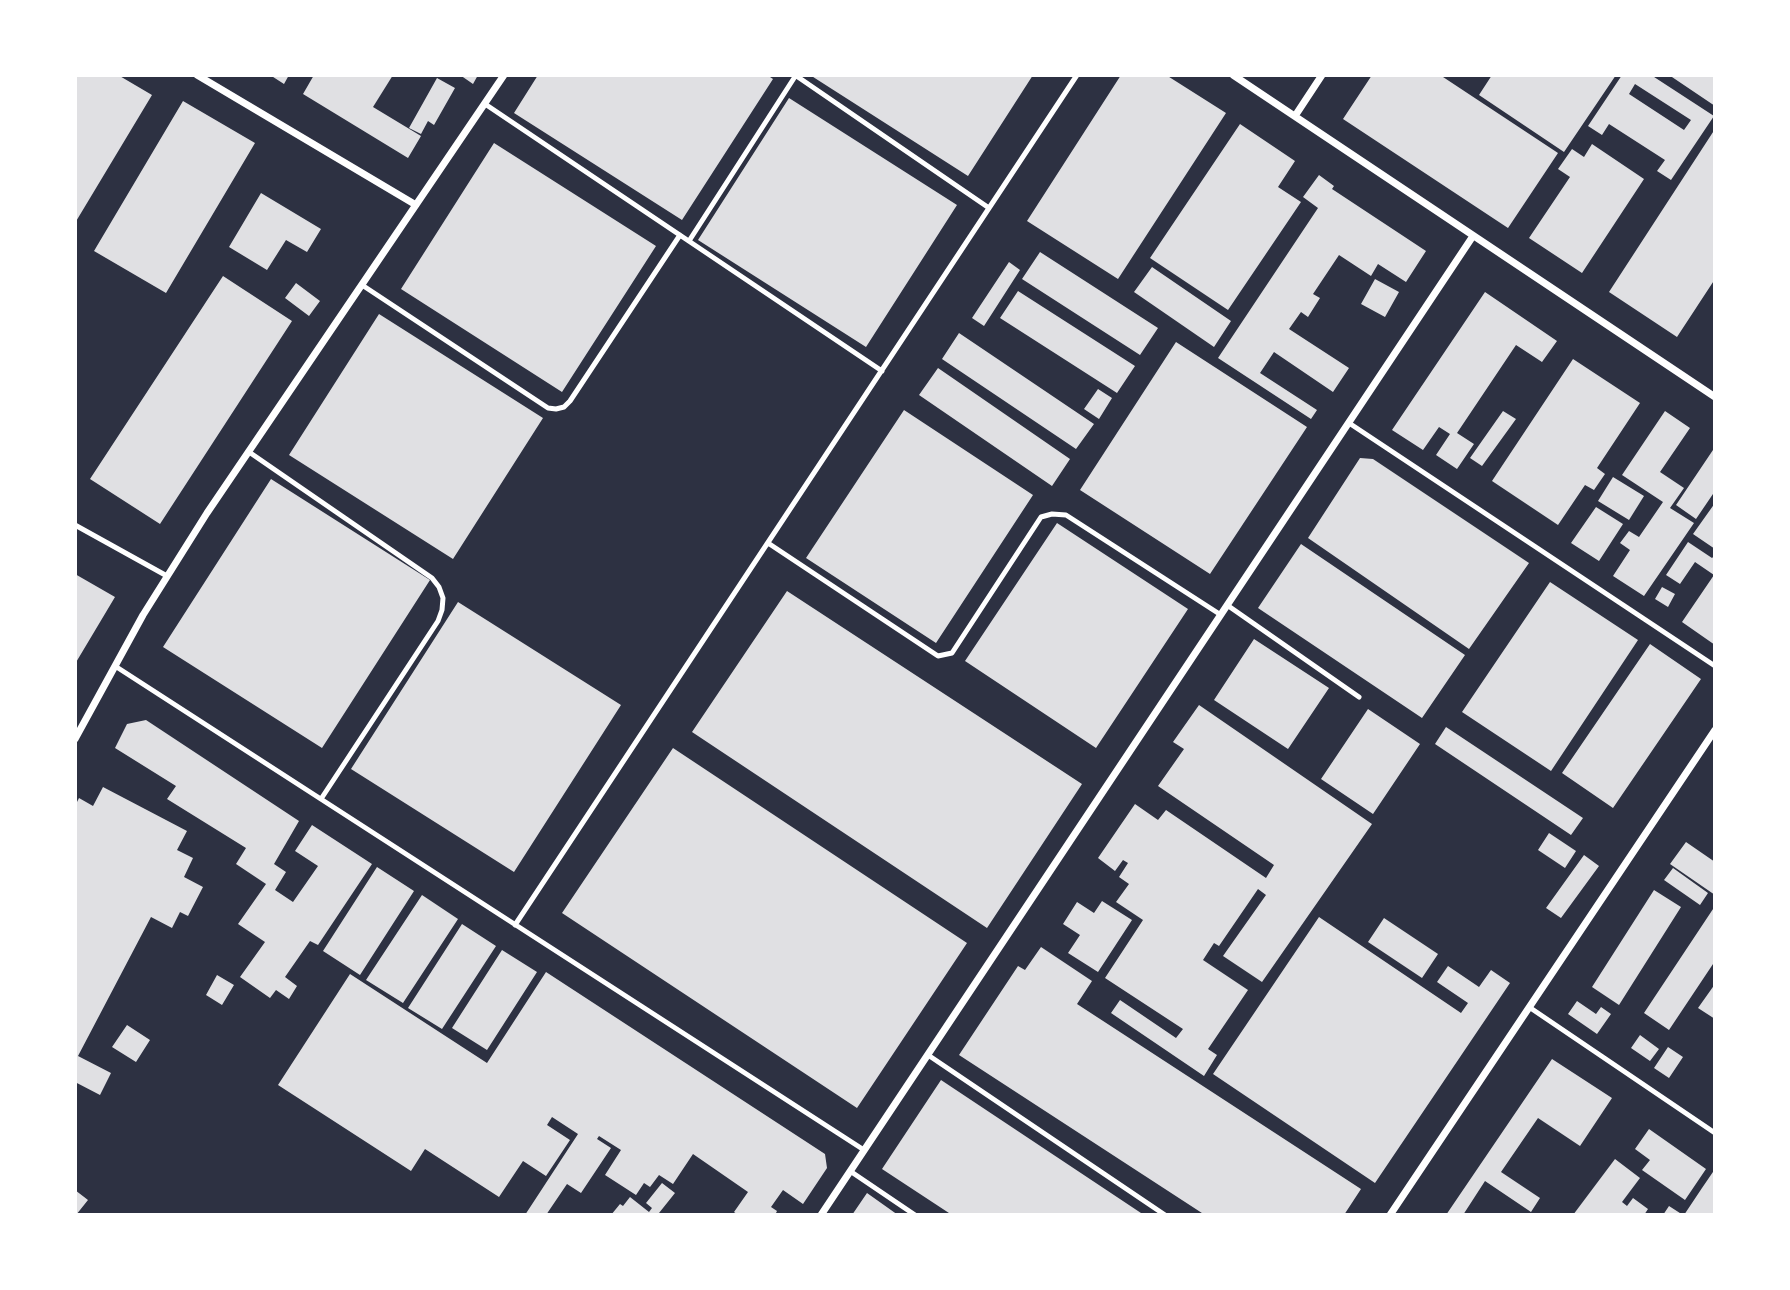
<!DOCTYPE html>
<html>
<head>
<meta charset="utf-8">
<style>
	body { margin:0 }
	#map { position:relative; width:1790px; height:1290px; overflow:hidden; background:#2d3142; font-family:"Golos Text",sans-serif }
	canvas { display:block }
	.frame { position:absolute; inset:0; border:77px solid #fff; pointer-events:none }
</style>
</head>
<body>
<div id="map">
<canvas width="1790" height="1290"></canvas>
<div class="frame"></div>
</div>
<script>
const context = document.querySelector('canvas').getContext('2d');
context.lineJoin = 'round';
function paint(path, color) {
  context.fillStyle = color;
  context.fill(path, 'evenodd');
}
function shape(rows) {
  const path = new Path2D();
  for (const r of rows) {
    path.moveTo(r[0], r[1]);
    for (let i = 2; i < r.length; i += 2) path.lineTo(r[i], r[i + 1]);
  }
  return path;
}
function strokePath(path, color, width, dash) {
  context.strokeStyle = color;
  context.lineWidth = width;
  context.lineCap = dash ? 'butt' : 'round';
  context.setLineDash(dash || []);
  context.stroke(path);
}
paint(shape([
	[75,75,118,75,152,95,75,223],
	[270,75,289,75,284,84],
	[314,75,393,75,373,107,421,136,408,158,303,94],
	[460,75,478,75,473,84],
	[538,75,767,75,773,79,682,220,514,113],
	[810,75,1033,75,968,176],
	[1121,75,1166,75,1226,113,1118,279,1027,221],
	[1372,75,1440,75,1558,153,1508,228,1343,119],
	[1492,75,1616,75,1564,152,1479,95],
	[1622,75,1651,75,1714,116,1671,180,1657,171,1665,160,1609,124,1602,135,1588,126],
	[1635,84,1691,120,1684,130,1629,94],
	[1669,75,1715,75,1715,106],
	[437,78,455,88,434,125,428,121,421,134,409,128],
	[789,98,957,205,866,347,698,240],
	[183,101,255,143,166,293,94,251],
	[1240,124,1295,161,1278,187,1301,202,1228,310,1150,258],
	[1715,129,1715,279,1677,337,1609,292],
	[494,143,656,246,562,392,401,289],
	[1592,144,1644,179,1582,273,1529,238,1570,177,1558,169,1572,149,1584,157],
	[1319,175,1334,186,1332,189,1426,251,1406,282,1378,264,1371,276,1339,255,1313,294,1320,298,1308,317,1301,312,1289,329,1349,368,1333,392,1274,352,1260,373,1317,410,1311,419,1218,358,1318,208,1303,197],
	[261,193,321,229,307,252,286,240,267,270,229,247],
	[1040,252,1158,328,1140,355,1022,279],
	[1009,262,1020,270,984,326,972,318],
	[1152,267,1231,321,1214,347,1134,292],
	[223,276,292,321,160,524,90,479],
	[1375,279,1399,292,1385,317,1361,304],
	[296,283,320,301,309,316,285,298],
	[1018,291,1135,366,1117,393,1000,318],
	[1485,292,1557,341,1542,362,1516,345,1457,433,1474,444,1457,469,1436,455,1450,434,1439,427,1423,450,1392,430],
	[379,314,543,418,453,559,289,455],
	[959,333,1094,424,1076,449,942,359],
	[1176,342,1307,427,1210,574,1080,490],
	[1573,359,1640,403,1597,468,1605,474,1594,490,1585,485,1558,525,1492,481],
	[938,368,1070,459,1052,486,919,395],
	[1098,389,1112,398,1099,419,1084,409],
	[904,410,1033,495,936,643,806,558],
	[1503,411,1516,419,1482,466,1470,458],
	[1665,411,1690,428,1660,472,1684,488,1670,508,1694,523,1644,596,1613,576,1630,550,1620,543,1629,531,1639,537,1663,502,1622,475],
	[1715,447,1715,491,1696,519,1676,505],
	[1360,458,1373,459,1529,563,1469,649,1308,538],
	[1613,477,1644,496,1629,520,1598,501],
	[271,479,430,580,322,748,163,647],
	[1715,503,1715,549,1693,534],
	[1596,507,1623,524,1599,561,1571,543],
	[1057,523,1188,609,1096,748,965,661],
	[1688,542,1712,558,1715,555,1715,645,1682,622,1714,575,1695,562,1680,584,1666,575],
	[1301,544,1465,655,1422,718,1258,608],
	[75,574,115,597,75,664],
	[1550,582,1638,640,1551,771,1462,712],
	[1662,587,1675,594,1668,607,1655,599],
	[787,591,1082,784,987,928,692,732],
	[458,602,621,705,514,872,351,769],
	[1254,639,1329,688,1288,749,1214,700],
	[1650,644,1701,679,1613,808,1562,773],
	[1199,705,1372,824,1262,982,1223,956,1266,895,1258,889,1219,946,1214,943,1203,960,1248,990,1208,1049,1217,1055,1204,1076,1111,1013,1120,1000,1176,1038,1183,1029,1105,978,1143,920,1116,902,1129,884,1119,877,1128,863,1123,860,1115,871,1098,858,1135,804,1158,820,1166,810,1266,878,1274,865,1158,786,1184,749,1173,742],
	[1368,709,1420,744,1373,814,1321,779],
	[146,720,299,821,274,864,286,872,275,890,293,902,318,866,295,851,312,825,372,864,318,945,310,941,285,977,297,986,289,999,276,990,270,998,240,977,265,942,238,924,266,884,236,864,246,848,167,799,176,786,115,748,127,724],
	[1446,727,1583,818,1571,835,1435,744],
	[673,748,967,943,857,1108,562,913],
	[103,787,187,831,177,850,193,858,184,877,203,887,188,916,180,912,172,928,151,917,78,1056,111,1073,100,1095,75,1082,75,806,79,798,93,806],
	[1549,833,1576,851,1565,868,1538,850],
	[1686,842,1715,862,1715,895,1670,864],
	[1584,855,1599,866,1561,918,1546,908],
	[377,867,414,891,360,975,323,951],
	[1673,868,1708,893,1700,905,1664,880],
	[1654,890,1681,907,1619,1005,1592,987],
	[422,895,458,919,403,1003,366,980],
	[1102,901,1132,920,1098,972,1068,953,1080,935,1063,924,1077,902,1094,913],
	[1715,906,1715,961,1669,1030,1644,1013],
	[1319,917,1461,1013,1468,1003,1437,982,1448,966,1479,987,1491,970,1510,983,1375,1183,1213,1074],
	[1384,918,1438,954,1422,978,1368,942],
	[462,924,496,946,442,1029,408,1008],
	[1041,947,1092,981,1077,1004,1361,1189,1344,1215,1205,1215,959,1055,1018,966,1025,970],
	[502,950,537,972,487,1050,452,1028],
	[546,972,825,1154,827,1168,803,1204,783,1190,771,1207,777,1211,775,1215,738,1215,734,1212,748,1192,693,1154,673,1184,659,1175,650,1187,644,1183,636,1195,605,1175,621,1150,599,1136,597,1139,611,1148,581,1193,567,1184,546,1215,525,1215,578,1134,552,1117,547,1125,570,1140,546,1176,523,1161,499,1197,425,1149,411,1171,278,1085,350,974,487,1063],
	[217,975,234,985,222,1005,206,995],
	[1715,984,1715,1019,1698,1008],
	[1577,1001,1596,1014,1601,1007,1611,1014,1597,1034,1568,1014],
	[127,1025,150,1040,136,1062,112,1047],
	[1640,1035,1659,1049,1650,1061,1631,1048],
	[1668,1047,1683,1057,1669,1078,1654,1068],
	[1552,1059,1612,1098,1580,1146,1538,1118,1501,1172,1540,1198,1531,1212,1485,1181,1463,1215,1446,1215],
	[941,1080,1144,1215,952,1215,882,1169],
	[1649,1129,1706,1169,1685,1200,1642,1170,1650,1160,1635,1149],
	[1615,1159,1640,1178,1622,1202,1627,1206,1633,1198,1648,1209,1644,1215,1573,1215],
	[1715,1169,1715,1215,1684,1215,1702,1188],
	[662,1183,675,1193,659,1213,661,1215,611,1215,620,1204,623,1206,630,1197,649,1212,652,1208,646,1203],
	[75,1190,88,1200,76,1215,75,1215],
	[867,1193,898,1215,852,1215],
	[1669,1206,1683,1215,1663,1215]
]), '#e0e0e3');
strokePath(shape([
	[795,75,989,208],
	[485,104,882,371],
	[689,241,796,75],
	[362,285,548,408,556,409,564,407,570,401,680,235],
	[1349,423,1715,666],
	[249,452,432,578,439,587,443,598,442,610,438,621,321,799],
	[75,525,167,576],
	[768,543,938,656,952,653,1041,517,1052,514,1066,515,1221,615],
	[1227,605,1359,697],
	[115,666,864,1150],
	[515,925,1077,75],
	[1529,1007,1715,1133],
	[928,1055,1165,1215],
	[850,1171,915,1215]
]), '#fff', 5);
strokePath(shape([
	[197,75,416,205],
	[1233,75,1715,397],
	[1295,116,1322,75],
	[75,739,143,615,207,513,504,75],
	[821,1215,1473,236],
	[1390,1215,1715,730]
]), '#fff', 7);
</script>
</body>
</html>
